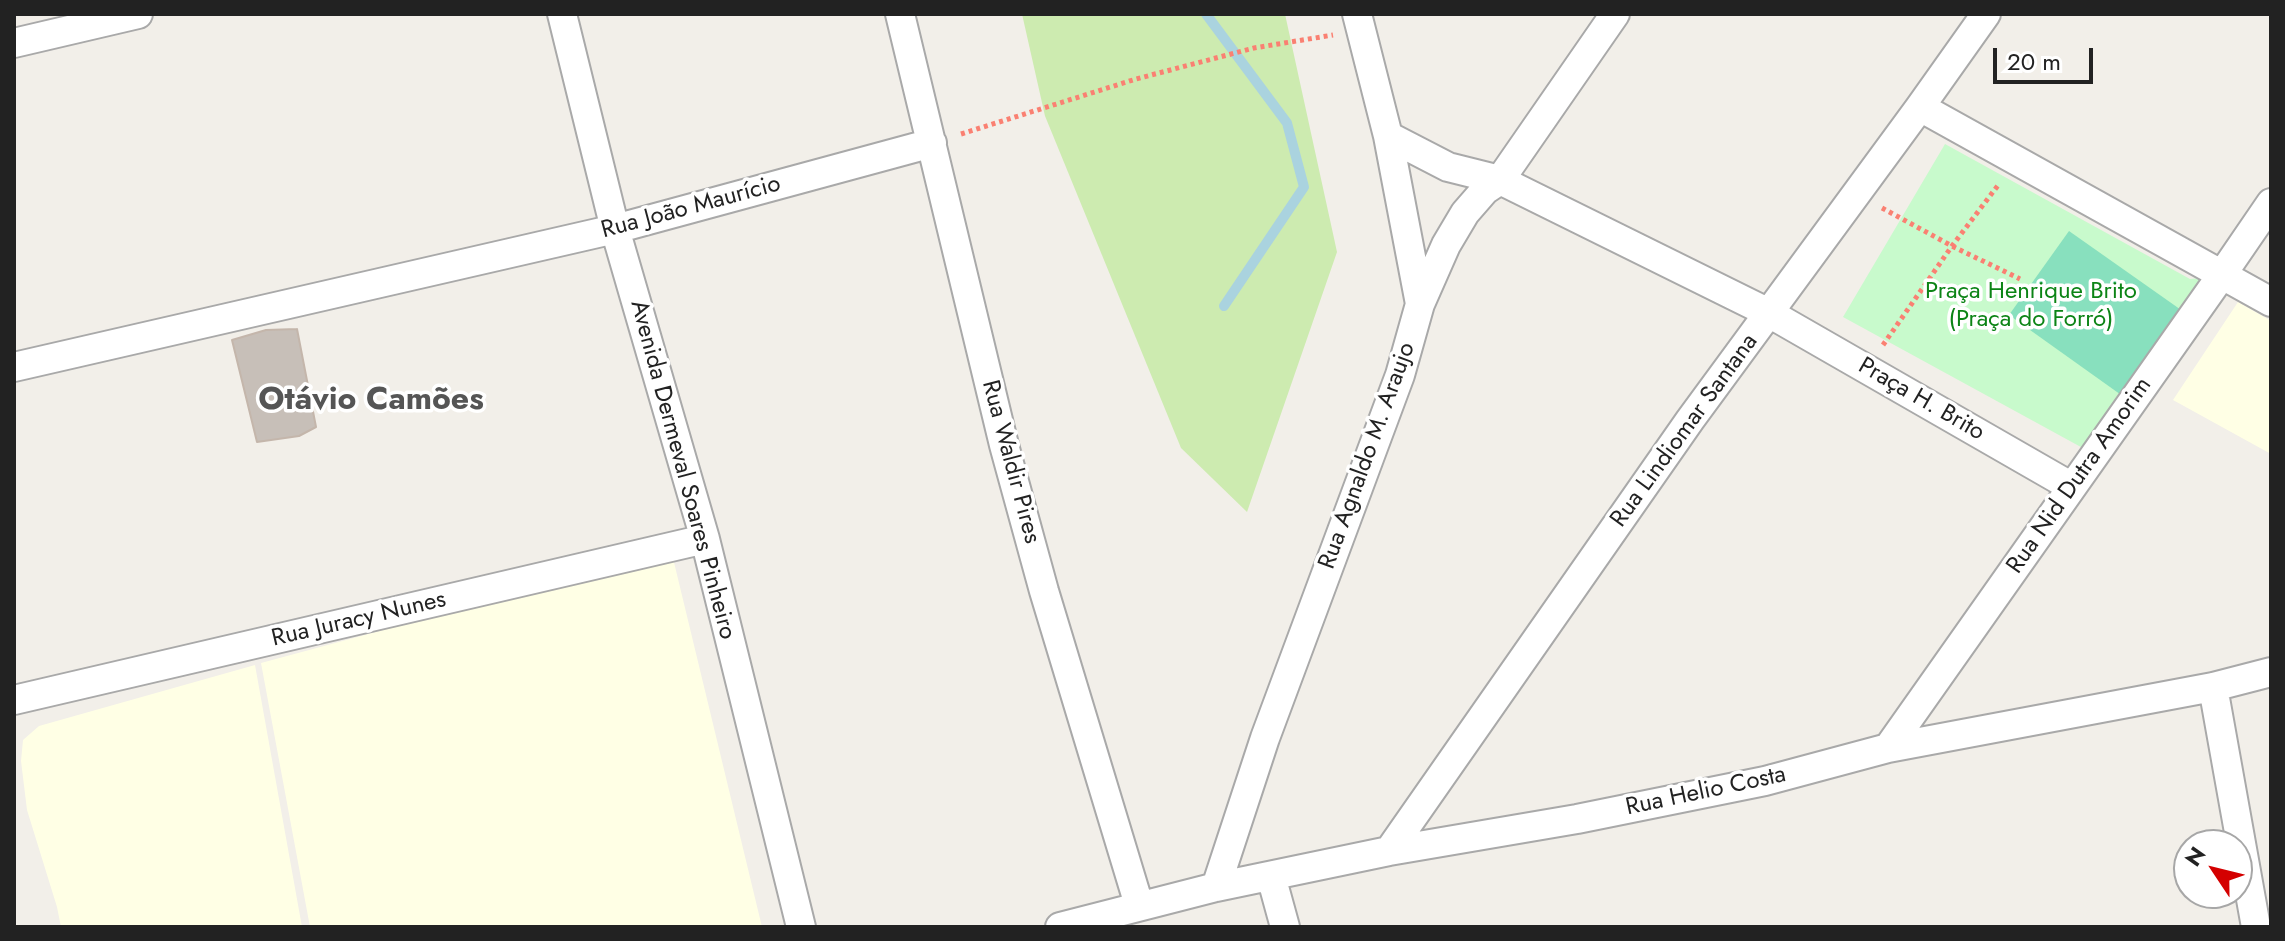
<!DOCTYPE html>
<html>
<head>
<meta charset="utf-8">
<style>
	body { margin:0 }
	#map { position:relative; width:2285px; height:941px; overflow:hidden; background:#f2efe9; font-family:Jost,sans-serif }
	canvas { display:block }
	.frame { position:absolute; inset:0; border:16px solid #222; pointer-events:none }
	.north { position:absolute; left:2173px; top:829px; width:80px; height:80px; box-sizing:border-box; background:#fff; border:2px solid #a7a7a7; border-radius:50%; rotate:305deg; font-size:22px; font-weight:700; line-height:32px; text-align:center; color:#222 }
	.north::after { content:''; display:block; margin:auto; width:28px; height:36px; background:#d40000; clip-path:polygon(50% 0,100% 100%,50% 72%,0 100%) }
	.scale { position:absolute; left:1993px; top:48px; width:100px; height:36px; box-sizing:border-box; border:4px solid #222; border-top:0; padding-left:10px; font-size:24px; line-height:28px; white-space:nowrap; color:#222; -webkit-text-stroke:6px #fff; paint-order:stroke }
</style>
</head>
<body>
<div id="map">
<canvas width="2285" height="941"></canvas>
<div class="frame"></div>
<div class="north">N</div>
<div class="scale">20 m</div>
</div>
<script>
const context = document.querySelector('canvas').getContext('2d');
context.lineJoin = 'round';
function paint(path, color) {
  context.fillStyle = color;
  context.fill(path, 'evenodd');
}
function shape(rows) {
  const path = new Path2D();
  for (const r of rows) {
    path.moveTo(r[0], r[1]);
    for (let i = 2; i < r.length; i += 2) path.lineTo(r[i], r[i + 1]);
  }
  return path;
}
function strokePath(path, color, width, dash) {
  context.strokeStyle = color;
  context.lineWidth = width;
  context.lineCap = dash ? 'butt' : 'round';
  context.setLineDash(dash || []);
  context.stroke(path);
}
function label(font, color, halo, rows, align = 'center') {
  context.font = font + ' Jost,sans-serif';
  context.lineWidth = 7;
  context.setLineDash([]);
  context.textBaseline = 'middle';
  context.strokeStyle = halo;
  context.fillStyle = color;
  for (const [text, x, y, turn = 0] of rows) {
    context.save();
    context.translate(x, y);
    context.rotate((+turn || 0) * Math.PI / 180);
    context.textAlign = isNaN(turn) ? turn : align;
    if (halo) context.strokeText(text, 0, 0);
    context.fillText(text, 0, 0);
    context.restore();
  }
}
paint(shape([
	[2238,302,2271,321,2271,454,2173,400],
	[665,554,672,554,762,927,310,927,261,663],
	[255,665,302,927,61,927,57,907,27,810,21,761,23,740,39,726]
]), '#ffffe5');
paint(shape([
	[1022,14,1285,14,1337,252,1247,512,1181,448,1045,116]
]), '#cdebb0');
paint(shape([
	[1945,144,2190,279,2221,276,2101,458,1843,317]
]), '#c8facc');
paint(shape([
	[2069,231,2184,312,2124,397,2009,315]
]), '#88e0be');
strokePath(shape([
	[1206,14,1287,123,1304,187,1224,306]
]), '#aad3df', 10);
const building = shape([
	[297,329,316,427,299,436,257,442,232,340,266,330,297,329]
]);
paint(building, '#c7bfb8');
strokePath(building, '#c4b6ab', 2);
const street = shape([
	[562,14,615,229,705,539,801,927],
	[900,14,1004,445,1044,591,1139,905],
	[14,43,138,14],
	[1920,107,2271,302],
	[1388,136,1448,167,1500,180,1769,313,2072,487],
	[1420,304,1446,245,1465,213,1485,190,1500,180,1615,14],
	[14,367,615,229,932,143],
	[2213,687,2256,927],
	[14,700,705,539],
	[1888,748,2221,276,2271,203],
	[1389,851,1690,420,1920,107,1986,14],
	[1271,876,1285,927],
	[1216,887,1265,738,1400,375,1420,304,1388,136,1357,14],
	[1060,927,1216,887,1389,851,1577,819,1765,781,1888,748,2213,687,2271,672]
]);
strokePath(street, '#a9a9a9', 32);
strokePath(shape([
	[961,134,1136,79,1254,48,1333,35],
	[1882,208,1952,246,2020,279],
	[1883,345,1952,246,1999,184]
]), '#fa8072', 5, [4, 4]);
strokePath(street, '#fff', 28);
label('24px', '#222', '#fff', [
	["Rua João Maurício",691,208,-15],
	["Praça H. Brito",1921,400,30],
	["Rua Lindiomar Santana",1685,431,-54],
	["Rua Agnaldo M. Araujo",1368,456,-70],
	["Rua Waldir Pires",1010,462,75],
	["Avenida Dermeval Soares Pinheiro",682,470,75],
	["Rua Nid Dutra Amorim",2080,476,-55],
	["Rua Juracy Nunes",359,620,-13],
	["Rua Helio Costa",1706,792,-12]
]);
label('24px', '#0c8416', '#fff', [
	["Praça Henrique Brito",2031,292],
	["(Praça do Forró)",2031,320]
]);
label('bold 32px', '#555', '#fff', [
	["Otávio Camões",371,401]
]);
</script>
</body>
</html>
